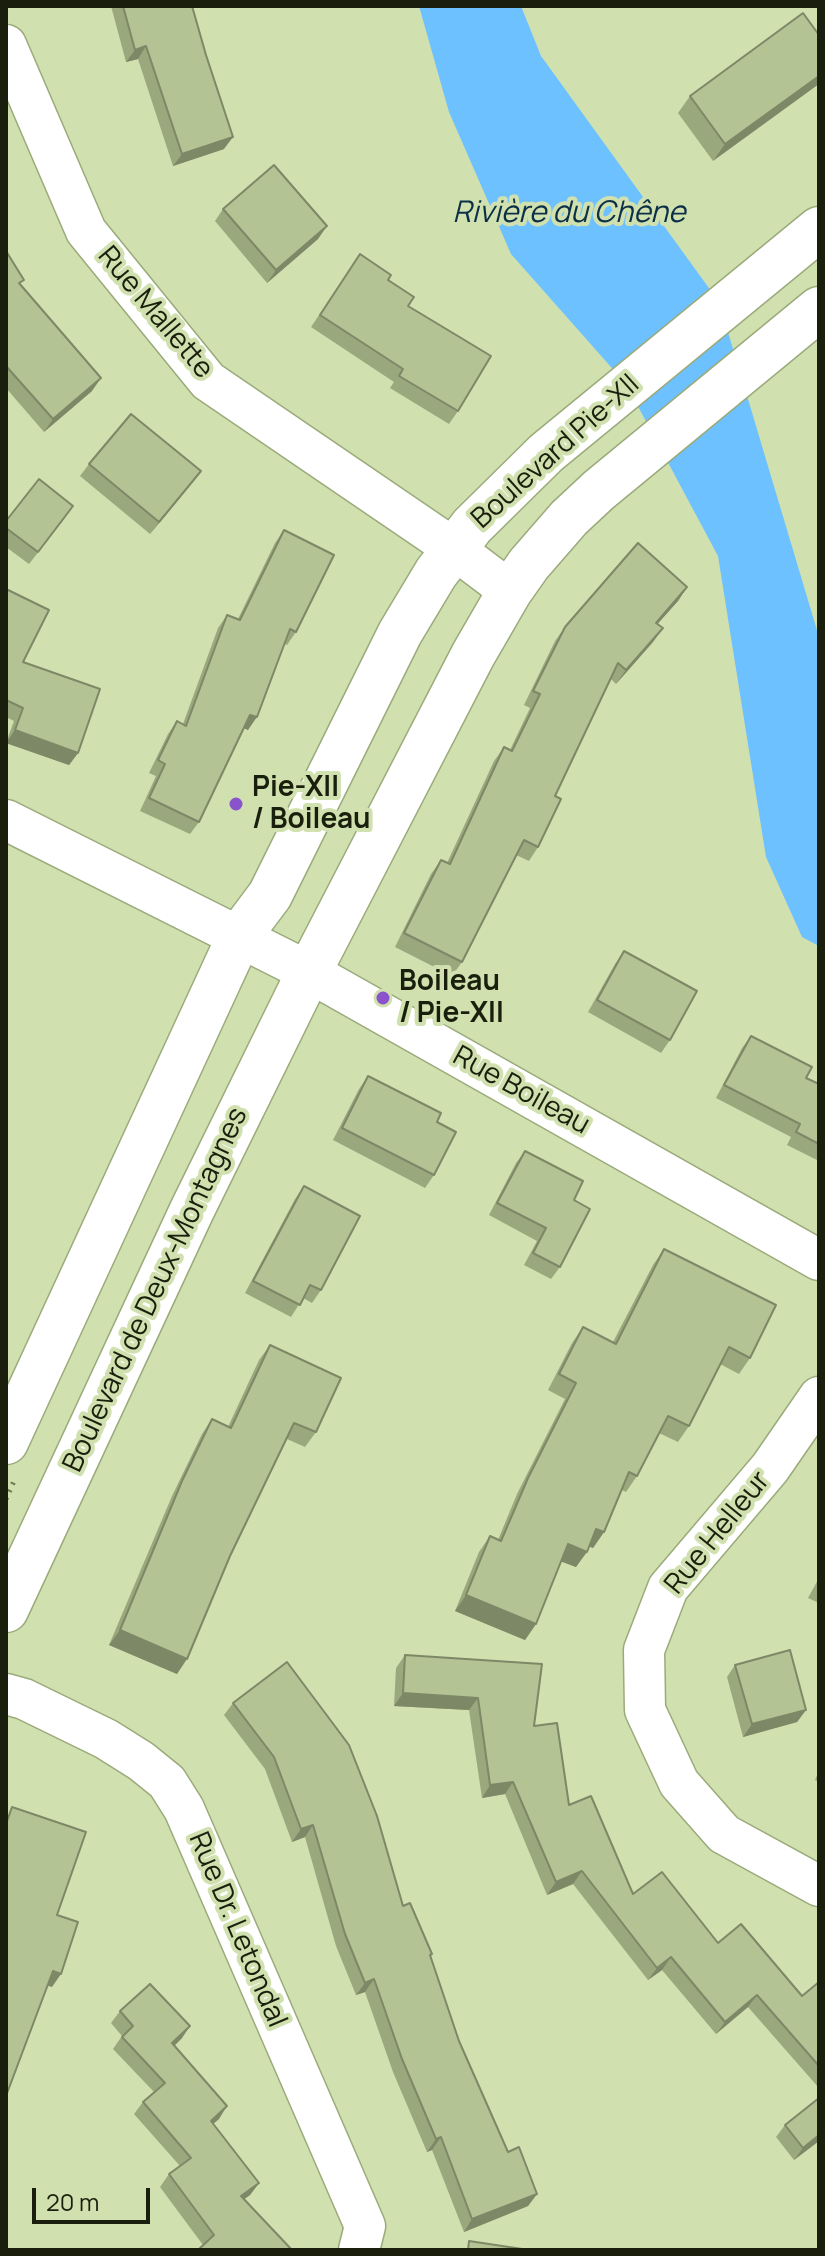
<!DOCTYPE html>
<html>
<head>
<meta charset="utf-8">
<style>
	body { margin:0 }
	#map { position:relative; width:825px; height:2256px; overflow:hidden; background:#d0e0af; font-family:Manrope,sans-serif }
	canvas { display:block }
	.frame { position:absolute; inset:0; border:8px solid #1a1f0d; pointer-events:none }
	.scale { position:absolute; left:32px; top:2188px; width:118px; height:36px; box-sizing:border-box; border:4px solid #1a1f0d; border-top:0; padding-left:10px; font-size:24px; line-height:28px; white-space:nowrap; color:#1a1f0d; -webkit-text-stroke:6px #d0e0af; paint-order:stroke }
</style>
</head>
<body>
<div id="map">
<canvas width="825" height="2256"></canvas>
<div class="frame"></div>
<div class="scale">20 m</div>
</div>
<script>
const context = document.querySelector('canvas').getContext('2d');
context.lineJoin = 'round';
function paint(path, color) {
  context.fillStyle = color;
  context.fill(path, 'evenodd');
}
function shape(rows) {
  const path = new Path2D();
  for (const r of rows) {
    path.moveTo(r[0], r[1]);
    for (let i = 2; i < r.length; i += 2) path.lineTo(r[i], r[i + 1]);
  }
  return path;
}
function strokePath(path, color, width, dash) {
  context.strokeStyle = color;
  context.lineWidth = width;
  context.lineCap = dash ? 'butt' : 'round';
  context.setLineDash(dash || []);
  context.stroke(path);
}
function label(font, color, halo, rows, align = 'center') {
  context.font = font + ' Manrope,sans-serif';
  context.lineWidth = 8;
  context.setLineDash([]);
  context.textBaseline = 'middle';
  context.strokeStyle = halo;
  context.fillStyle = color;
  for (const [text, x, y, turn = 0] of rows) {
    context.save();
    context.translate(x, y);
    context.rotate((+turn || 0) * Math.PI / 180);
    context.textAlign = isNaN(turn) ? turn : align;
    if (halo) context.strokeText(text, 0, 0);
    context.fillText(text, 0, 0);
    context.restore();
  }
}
paint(shape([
	[419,6,521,6,541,56,719,302,819,637,819,946,802,937,766,857,718,556,626,384,511,254,449,112]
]), '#6dc1fe');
const street = shape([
	[6,45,86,231,208,381,453,548,510,591],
	[6,820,309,972,819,1260],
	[819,1397,770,1468,668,1588,644,1650,645,1710,679,1783,724,1834,819,1886],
	[6,1694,24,1699,106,1739,141,1761,167,1782,184,1809,365,2226,359,2250]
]);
const secondary = shape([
	[6,1442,240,935,270,895,400,633,436,573,472,526,546,453,819,229],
	[6,1610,192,1210,309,972,473,655,510,591,529,564,569,518,599,490,819,309]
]);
strokePath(street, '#9baa7b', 43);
strokePath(secondary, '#9baa7b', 47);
strokePath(shape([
	[6,1499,14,1481]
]), '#707a59', 5, [2, 6]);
strokePath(street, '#fff', 40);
strokePath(secondary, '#fff', 44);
paint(shape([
	[111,6,192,6,224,149,173,166,138,59,126,62],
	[819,35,713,161,678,113,690,96],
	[223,209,318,239,267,283,215,221],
	[6,251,21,285,92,391,44,432,6,388],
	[360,254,388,280,408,306,458,411,449,424,390,388,394,382,311,327],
	[89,464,201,471,150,534,80,476],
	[65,518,29,564,6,547,6,521],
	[284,530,296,632,287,645,284,644,248,730,244,728,199,822,190,834,140,811,156,776,149,773,168,734,177,721,183,724,218,628,227,615,238,619,275,543],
	[687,587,678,601,657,624,653,642,616,684,611,679,555,796,538,847,529,861,516,855,462,962,452,976,395,947,431,874,441,860,447,863,494,761,504,747,510,750,530,708,524,705,555,641,565,627],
	[6,589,23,662,78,753,69,765,6,743,14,721,6,717],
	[624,951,670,1040,661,1053,588,1012,615,964],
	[751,1036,806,1078,819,1084,819,1161,787,1145,791,1137,716,1098,742,1048],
	[368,1076,437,1122,434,1175,425,1188,333,1140,359,1089],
	[525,1151,574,1200,560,1267,551,1279,524,1265,537,1241,489,1215,516,1163],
	[304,1186,321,1290,312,1303,303,1298,291,1317,245,1293,295,1199],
	[664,1249,750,1358,739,1374,720,1364,689,1426,678,1442,659,1433,637,1476,626,1492,622,1490,604,1532,593,1548,589,1546,576,1567,561,1561,536,1624,525,1640,455,1611,479,1552,490,1536,498,1540,517,1494,565,1399,548,1390,572,1343,583,1327,613,1342,653,1265],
	[270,1345,316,1432,305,1447,287,1439,230,1556,177,1674,109,1645,172,1496,202,1434,212,1419,228,1427,259,1360],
	[819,1578,819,1603,808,1598],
	[405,1655,534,1726,569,1805,633,1894,718,1943,802,1996,819,1982,819,2088,748,2007,716,2034,662,1970,648,1980,573,1884,547,1895,505,1794,482,1798,469,1710,394,1706,396,1668],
	[735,1665,806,1710,797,1722,743,1737,727,1677],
	[233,1703,403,1906,430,1957,459,2041,508,2152,537,2194,528,2206,464,2232,432,2150,427,2152,393,2072,365,1992,356,1995,336,1946,305,1837,292,1842,265,1769,224,1715],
	[819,1771,819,1782,815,1780],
	[120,2011,182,2038,174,2046,219,2119,213,2124,259,2183,250,2195,244,2199,292,2250,203,2245,160,2187,169,2174,180,2166,134,2114,143,2102,154,2092,113,2049,122,2036,111,2023],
	[819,2098,819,2141,794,2160,776,2137,785,2125]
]), '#9aa87e');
paint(shape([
	[146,46,138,59,126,62,135,50],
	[819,76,819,84,713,161,725,144],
	[233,137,224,149,173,166,182,154],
	[327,226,318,239,267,283,276,270],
	[101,378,92,391,44,432,53,419],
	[201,471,192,483,150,534,159,522],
	[687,587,678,601,646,637,656,623],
	[663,628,653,642,616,684,626,670],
	[250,715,257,717,248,730,241,727],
	[15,730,78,753,69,765,6,743],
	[596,1529,604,1532,593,1548,585,1545],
	[568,1544,587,1552,576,1567,557,1560],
	[466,1595,536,1624,525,1640,455,1611],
	[120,1630,187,1659,177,1674,109,1645],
	[403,1693,478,1698,469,1710,394,1706],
	[806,1710,797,1722,743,1737,752,1724],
	[513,1782,505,1794,482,1798,490,1785],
	[313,1825,305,1837,292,1842,301,1829],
	[582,1871,573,1884,547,1895,556,1882],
	[671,1957,662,1970,648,1980,657,1968],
	[53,1971,61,1974,52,1987,43,1984],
	[374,1979,365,1992,356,1995,365,1983],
	[757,1995,748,2007,716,2034,725,2022],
	[190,2026,182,2038,164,2056,172,2043],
	[227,2106,219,2119,202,2133,211,2121],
	[819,2135,819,2141,794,2160,803,2148],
	[441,2137,432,2150,427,2152,436,2139],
	[259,2183,250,2195,232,2208,241,2196],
	[537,2194,528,2206,464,2232,472,2219]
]), '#7d8867');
const building = shape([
	[123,6,192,6,206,55,233,137,182,154,146,46,135,50,123,6],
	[803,13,819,35,819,76,725,144,690,96,803,13],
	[274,165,327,226,276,270,223,209,274,165],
	[6,251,24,280,19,283,101,378,53,419,6,366,6,251],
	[360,254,391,275,388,280,414,297,408,306,491,356,458,411,399,376,403,369,320,315,360,254],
	[131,414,201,471,159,522,89,464,131,414],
	[39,479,73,506,38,552,6,528,6,521,39,479],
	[284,530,334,555,296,632,290,629,257,717,250,715,199,822,149,798,165,764,158,760,177,721,186,726,227,615,240,620,284,530],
	[638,543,687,587,656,623,663,628,626,670,618,663,555,796,561,799,538,847,524,840,462,962,404,933,441,860,450,864,504,747,512,751,540,694,533,691,565,627,638,543],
	[6,589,49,610,23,662,100,689,78,753,15,730,23,708,6,700,6,589],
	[624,951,697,991,670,1040,597,1000,624,951],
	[751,1036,812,1067,806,1078,819,1084,819,1144,796,1132,800,1124,724,1085,751,1036],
	[368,1076,441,1113,437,1122,456,1132,434,1175,342,1128,368,1076],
	[525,1151,583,1181,574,1200,590,1209,560,1267,533,1253,546,1228,497,1203,525,1151],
	[304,1186,360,1216,321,1290,310,1285,300,1305,253,1281,304,1186],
	[664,1249,776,1305,750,1358,729,1347,689,1426,668,1416,637,1476,629,1472,604,1532,596,1529,587,1552,568,1544,536,1624,466,1595,490,1536,501,1541,528,1478,576,1383,559,1374,583,1327,616,1344,664,1249],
	[270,1345,341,1378,316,1432,294,1423,230,1556,187,1659,120,1630,182,1481,212,1419,231,1428,270,1345],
	[790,1650,806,1710,752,1724,735,1665,790,1650],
	[405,1655,542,1664,534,1726,557,1723,569,1805,591,1796,633,1894,662,1872,718,1943,741,1924,802,1996,819,1982,819,2066,757,1995,725,2022,671,1957,657,1968,582,1871,556,1882,513,1782,490,1785,478,1698,403,1693,405,1655],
	[287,1662,349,1745,377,1816,403,1906,410,1903,432,1954,430,1955,459,2041,508,2152,519,2147,537,2194,472,2219,441,2137,436,2139,402,2059,374,1979,365,1983,345,1934,313,1825,301,1829,274,1757,233,1703,287,1662],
	[12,1807,86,1832,57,1915,78,1922,61,1974,53,1971,6,2096,6,1824,12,1807],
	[150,1984,190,2026,172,2043,227,2106,211,2121,259,2183,241,2196,292,2250,198,2250,214,2235,169,2174,191,2158,143,2102,165,2083,122,2037,133,2026,120,2011,150,1984],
	[819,2098,819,2135,803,2148,785,2125,819,2098],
	[469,2241,529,2250,468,2250,469,2241]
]);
paint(building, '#b3c393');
strokePath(building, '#7d8867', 2);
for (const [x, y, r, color] of [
	[236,804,8,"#8b53cb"],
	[383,998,8,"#8b53cb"]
]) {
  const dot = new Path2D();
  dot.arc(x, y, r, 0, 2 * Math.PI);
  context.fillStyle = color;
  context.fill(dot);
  strokePath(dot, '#d0e0af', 3);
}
label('28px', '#1a1f0d', '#d0e0af', [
	["Rue Mallette",155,313,50],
	["Boulevard Pie-XII",556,452,-42],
	["Rue Boileau",521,1091,29],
	["Boulevard de Deux-Montagnes",156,1290,-65],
	["Rue Helleur",718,1533,-51],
	["Rue Dr. Letondal",237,1930,67]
]);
label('bold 28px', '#1a1f0d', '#d0e0af', [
	["Pie-XII",252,788],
	["/ Boileau",252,820],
	["Boileau",399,982],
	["/ Pie-XII",399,1014]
], 'left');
label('italic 30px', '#0a2f47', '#d0e0af', [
	["Rivière du Chêne",569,214]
]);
</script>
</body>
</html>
